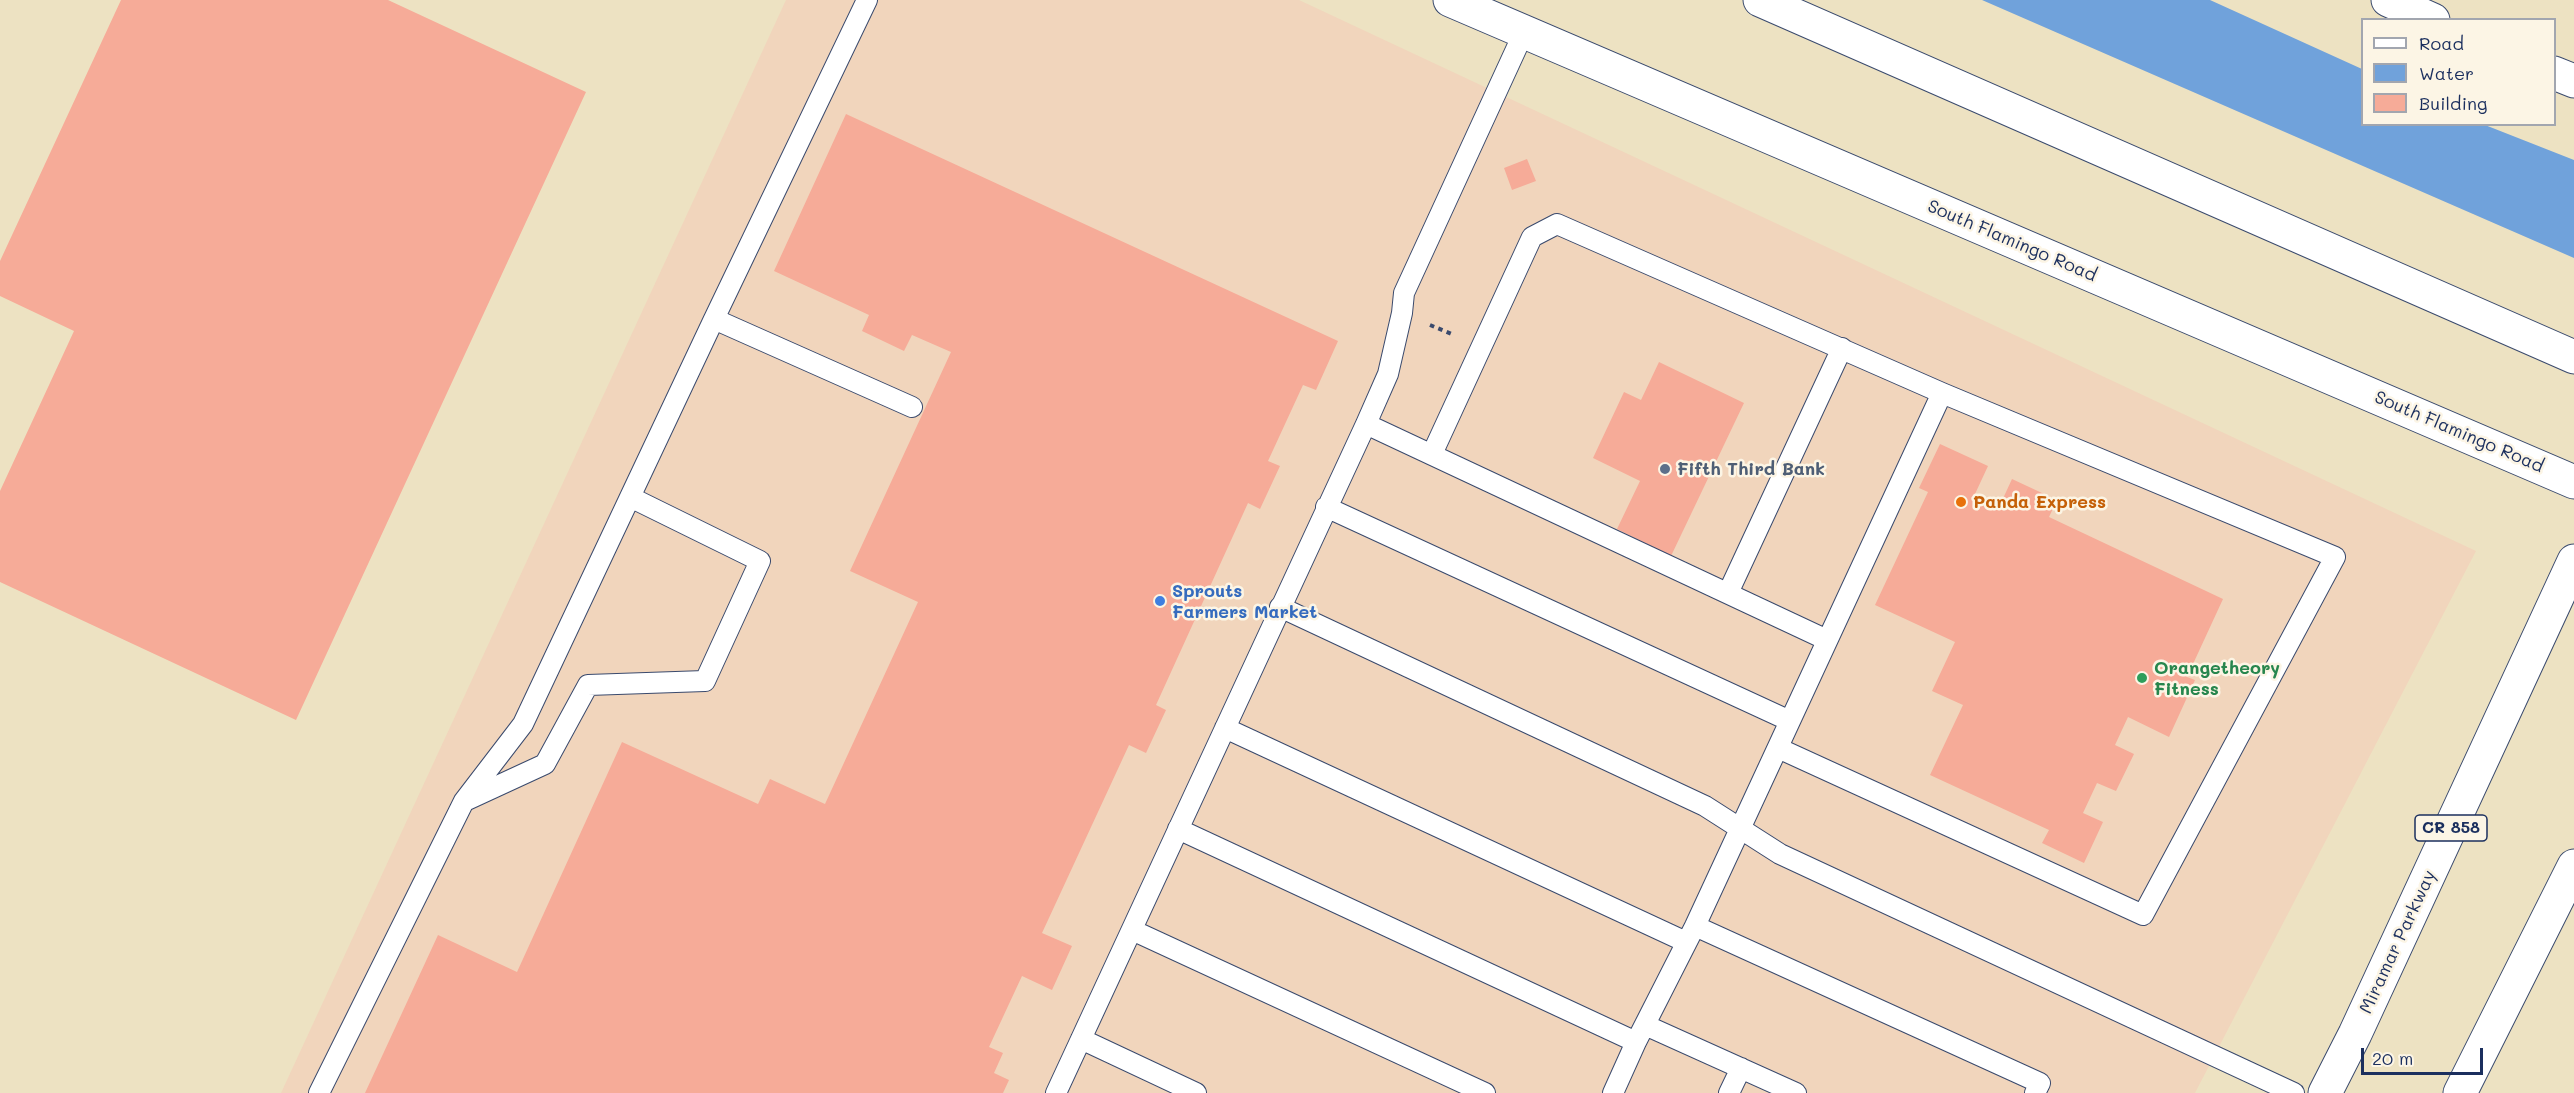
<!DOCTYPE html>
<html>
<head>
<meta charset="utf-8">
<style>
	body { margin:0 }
	#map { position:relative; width:2574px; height:1093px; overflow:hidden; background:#ede2c2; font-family:Mali,sans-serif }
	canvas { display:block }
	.legend { position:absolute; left:2361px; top:18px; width:195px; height:108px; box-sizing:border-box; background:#fcf5e5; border:2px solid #a2a6af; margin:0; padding:8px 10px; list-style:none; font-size:18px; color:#1b2f5e }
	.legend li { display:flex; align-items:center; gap:12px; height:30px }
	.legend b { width:30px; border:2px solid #a2a6af }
	.scale { position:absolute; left:2361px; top:1048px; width:122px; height:27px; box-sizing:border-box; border:3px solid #1b2f5e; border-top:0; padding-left:8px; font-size:18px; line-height:21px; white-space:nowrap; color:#1b2f5e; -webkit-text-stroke:4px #fcf5e5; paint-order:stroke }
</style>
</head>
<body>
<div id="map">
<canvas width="2574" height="1093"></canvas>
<ul class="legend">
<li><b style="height:8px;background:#fff"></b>Road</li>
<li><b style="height:16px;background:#70a2db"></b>Water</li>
<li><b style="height:16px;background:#f6ab98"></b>Building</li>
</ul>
<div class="scale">20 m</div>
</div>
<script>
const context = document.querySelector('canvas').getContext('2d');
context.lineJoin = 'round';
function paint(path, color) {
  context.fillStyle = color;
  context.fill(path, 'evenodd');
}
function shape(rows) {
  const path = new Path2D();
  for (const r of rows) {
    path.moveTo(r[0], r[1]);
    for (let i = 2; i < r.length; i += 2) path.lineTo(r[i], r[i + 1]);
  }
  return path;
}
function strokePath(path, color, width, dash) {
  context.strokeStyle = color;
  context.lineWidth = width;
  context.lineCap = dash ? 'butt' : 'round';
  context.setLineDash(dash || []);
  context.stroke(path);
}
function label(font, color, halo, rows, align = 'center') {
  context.font = font + ' Mali,sans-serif';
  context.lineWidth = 5;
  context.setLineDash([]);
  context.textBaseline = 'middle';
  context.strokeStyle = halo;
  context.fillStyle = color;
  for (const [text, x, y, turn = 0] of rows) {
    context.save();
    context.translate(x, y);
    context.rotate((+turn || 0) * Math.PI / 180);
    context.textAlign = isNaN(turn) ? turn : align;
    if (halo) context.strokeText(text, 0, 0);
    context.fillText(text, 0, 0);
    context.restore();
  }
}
paint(shape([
	[786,0,1299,0,2476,551,2195,1093,281,1093]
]), '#f1d5bc');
paint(shape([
	[1982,0,2210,0,2362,69,2362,124,2485,125,2574,160,2574,258]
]), '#70a2db');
paint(shape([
	[121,0,388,0,586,92,296,720,0,582,0,491,74,331,0,296,0,261],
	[846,114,1338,341,1316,390,1303,385,1268,461,1280,466,1260,509,1248,503,1156,705,1166,710,1146,753,1129,745,1042,933,1072,946,1052,990,1022,976,989,1047,1003,1053,994,1073,1009,1080,1003,1093,365,1093,438,935,517,972,622,742,758,804,770,779,825,804,918,602,850,571,951,352,912,335,904,351,862,331,869,315,774,271],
	[1527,159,1536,181,1512,190,1504,168],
	[1659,362,1744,403,1671,556,1617,529,1640,481,1593,458,1624,392,1641,400],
	[1940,444,1988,466,1975,494,2000,505,2012,479,2057,500,2049,517,2223,599,2187,677,2195,680,2169,737,2128,717,2115,745,2134,754,2116,791,2097,783,2083,813,2103,822,2084,863,2042,843,2049,830,1930,775,1963,705,1932,691,1955,642,1875,605,1928,492,1919,488]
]), '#f6ab98');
const lane = shape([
	[867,0,714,319,912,407],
	[1366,424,1827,640],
	[1432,454,1532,237,1557,224,1942,393,2335,557,2143,915,1778,748],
	[1326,507,1790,721],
	[1728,593,1842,348],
	[1280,607,1705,806,1780,854,2294,1093],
	[1225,728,1686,942],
	[467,800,545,764,588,685,705,681,760,561,630,497],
	[1178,829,1636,1042],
	[1695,926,2040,1083,2035,1093],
	[1132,930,1485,1093],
	[1645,1025,1796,1093],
	[1081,1039,1196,1093],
	[319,1093,464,801,523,724,714,319],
	[1056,1093,1366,424,1388,374,1402,313,1404,293,1524,32],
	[1613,1093,1636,1042,1695,926,1942,393],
	[1729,1093,1741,1068]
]);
const street = shape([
	[2388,0,2433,20],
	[2554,73,2574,81]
]);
const secondary = shape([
	[1450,0,2574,482],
	[1760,0,2574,357]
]);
const primary = shape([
	[2325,1093,2355,1034,2574,561],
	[2460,1093,2574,866]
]);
strokePath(lane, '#3a4a6d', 22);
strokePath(street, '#3a4a6d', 35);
strokePath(secondary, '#3a4a6d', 35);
strokePath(primary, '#3a4a6d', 35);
strokePath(shape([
	[1430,325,1454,335]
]), '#3a4a6d', 4, [4.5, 4.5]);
strokePath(lane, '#fff', 20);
strokePath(street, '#fff', 33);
strokePath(secondary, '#fff', 33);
strokePath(primary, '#fff', 33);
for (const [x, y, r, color] of [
	[1665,469,6,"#5c6f8a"],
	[1961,502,6,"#e8710a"],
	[1160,601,6,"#3f7fe0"],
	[2142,678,6,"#2e9e5b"]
]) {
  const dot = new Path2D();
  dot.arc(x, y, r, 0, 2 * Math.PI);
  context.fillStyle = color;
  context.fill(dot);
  strokePath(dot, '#fcf5e5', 2);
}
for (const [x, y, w] of [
	[2451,828,72]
]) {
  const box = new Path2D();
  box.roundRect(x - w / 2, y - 13, w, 26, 4.5);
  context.fillStyle = '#fcf5e5';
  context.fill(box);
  strokePath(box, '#1b2f5e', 1.5);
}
label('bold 16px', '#1b2f5e', null, [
	["CR 858",2451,828]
]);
label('18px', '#1b2f5e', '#fcf5e5', [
	["South Flamingo Road",2012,241,23],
	["South Flamingo Road",2459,432,23],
	["Miramar Parkway",2398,942,-65]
]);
label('bold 18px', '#4e5e75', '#fcf5e5', [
	["Fifth Third Bank",1677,469]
], 'left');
label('bold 18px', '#c56008', '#fcf5e5', [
	["Panda Express",1973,502]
], 'left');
label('bold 18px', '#366cbe', '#fcf5e5', [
	["Sprouts",1172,591],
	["Farmers Market",1172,612]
], 'left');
label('bold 18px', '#27864d', '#fcf5e5', [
	["Orangetheory",2154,668],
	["Fitness",2154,689]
], 'left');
</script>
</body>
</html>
